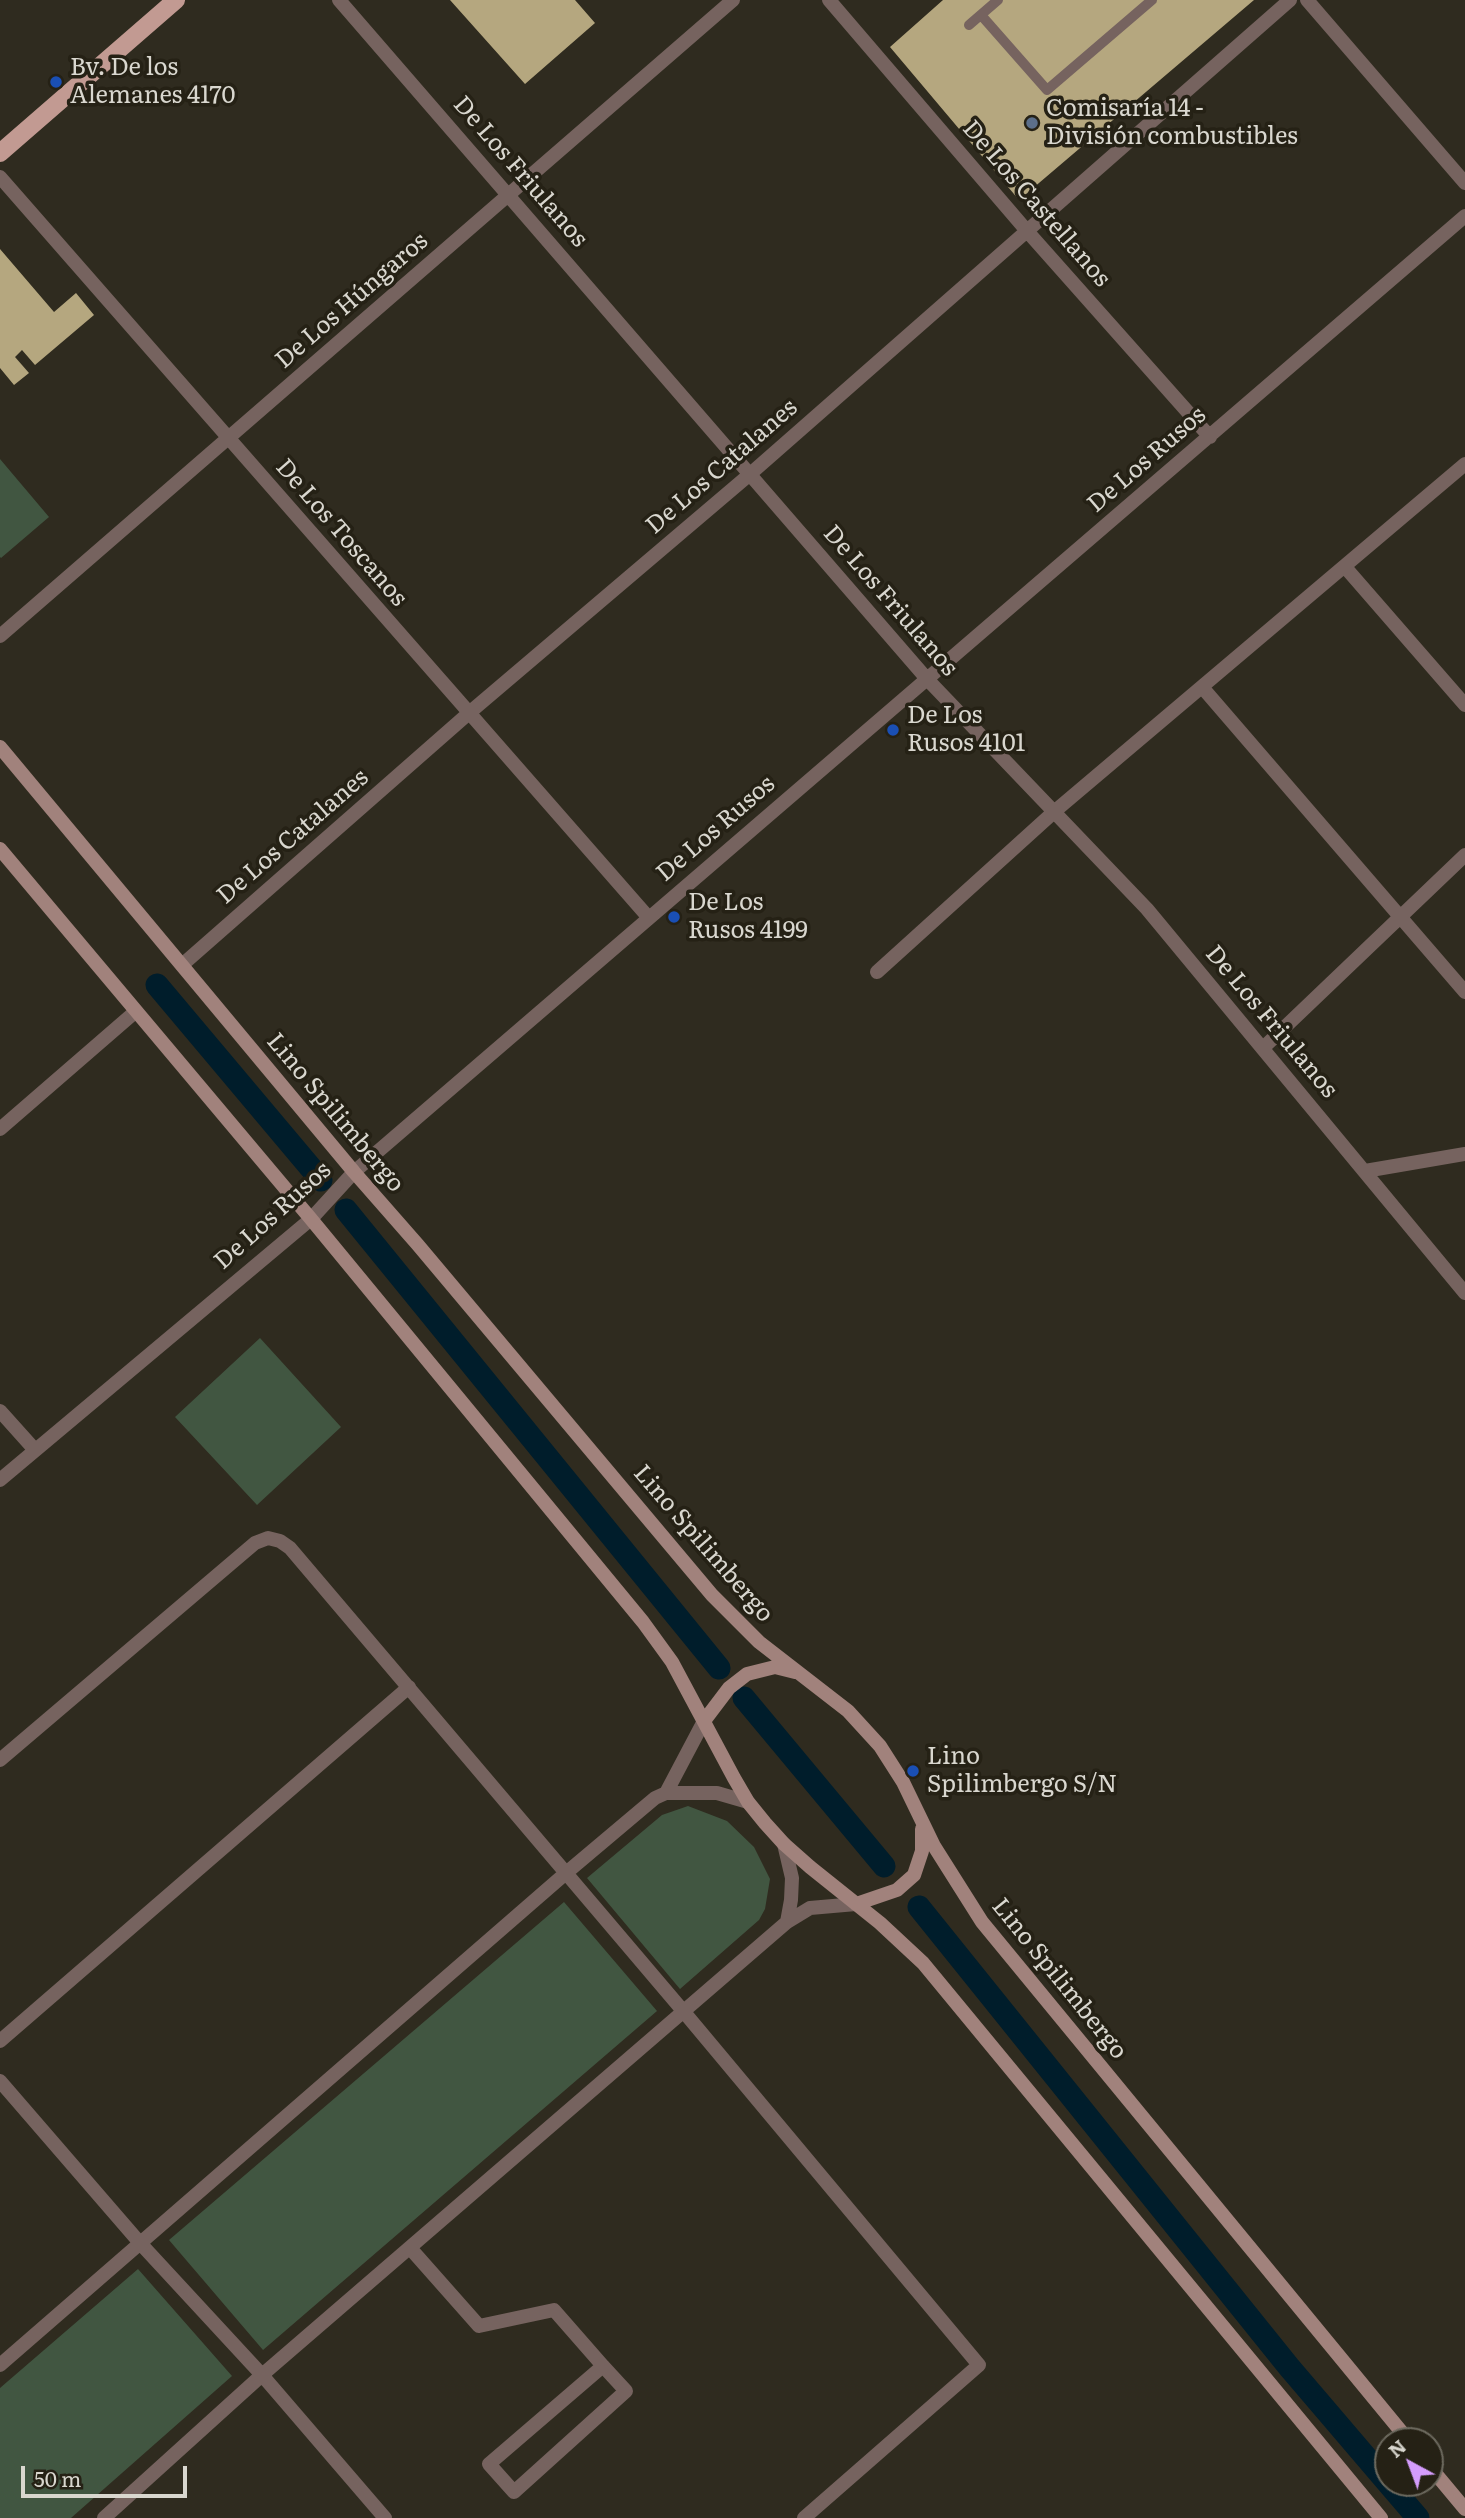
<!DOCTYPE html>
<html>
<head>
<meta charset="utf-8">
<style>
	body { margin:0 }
	#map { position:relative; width:1465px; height:2518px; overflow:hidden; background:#2f2b1f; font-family:Literata,serif }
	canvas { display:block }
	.north { position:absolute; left:1374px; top:2427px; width:70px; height:70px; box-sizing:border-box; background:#252115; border:2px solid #6d6a5f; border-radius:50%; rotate:319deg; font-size:19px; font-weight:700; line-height:28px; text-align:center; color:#d9d7cf }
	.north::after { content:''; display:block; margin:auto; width:24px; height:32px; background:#d49cfc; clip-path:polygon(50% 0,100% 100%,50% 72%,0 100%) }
	.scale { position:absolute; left:21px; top:2466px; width:166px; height:32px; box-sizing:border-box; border:4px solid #d9d7cf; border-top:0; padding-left:9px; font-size:21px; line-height:24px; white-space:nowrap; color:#d9d7cf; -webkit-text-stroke:5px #252115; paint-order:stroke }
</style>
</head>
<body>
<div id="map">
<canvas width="1465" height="2518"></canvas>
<div class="north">N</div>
<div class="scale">50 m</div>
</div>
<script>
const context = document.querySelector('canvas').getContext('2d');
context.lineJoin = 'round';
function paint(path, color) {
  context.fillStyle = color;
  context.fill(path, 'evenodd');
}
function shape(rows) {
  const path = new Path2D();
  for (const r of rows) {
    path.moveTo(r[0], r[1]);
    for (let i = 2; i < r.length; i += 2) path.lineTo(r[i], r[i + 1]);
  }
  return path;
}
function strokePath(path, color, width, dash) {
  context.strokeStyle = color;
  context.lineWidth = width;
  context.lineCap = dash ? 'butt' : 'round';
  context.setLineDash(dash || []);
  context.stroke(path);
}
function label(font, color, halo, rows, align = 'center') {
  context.font = font + ' Literata,serif';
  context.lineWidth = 7;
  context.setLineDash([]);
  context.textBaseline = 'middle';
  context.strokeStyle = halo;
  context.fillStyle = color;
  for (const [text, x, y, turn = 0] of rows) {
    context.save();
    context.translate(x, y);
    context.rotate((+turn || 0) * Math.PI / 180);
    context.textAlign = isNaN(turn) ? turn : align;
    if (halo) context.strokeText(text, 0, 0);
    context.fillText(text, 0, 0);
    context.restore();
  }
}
paint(shape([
	[0,459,49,517,1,558,0,557],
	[260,1338,341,1427,257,1505,175,1417],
	[688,1806,727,1821,754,1847,770,1879,765,1909,759,1920,680,1989,587,1878,662,1815],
	[564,1902,657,2011,263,2350,169,2240],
	[138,2269,232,2376,71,2518,0,2518,0,2388]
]), '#415641');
strokePath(shape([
	[157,985,321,1180],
	[346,1210,719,1668],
	[744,1698,884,1866],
	[919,1907,1289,2367,1388,2483],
	[1388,2483,1418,2518]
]), '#001d2b', 23);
paint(shape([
	[450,0,575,0,595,23,525,84],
	[943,0,1254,0,1019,200,890,47],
	[0,249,54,312,76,293,94,315,35,365,22,350,15,357,29,373,14,385,0,368]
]), '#b5a77f');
strokePath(shape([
	[981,15,1047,90,1152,0],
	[969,25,998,0]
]), '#76635f', 10);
strokePath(shape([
	[339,0,927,679,1147,909,1465,1293],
	[829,0,1027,231,1210,437],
	[1307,0,1465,183],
	[0,177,649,918],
	[1345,567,1465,705],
	[0,636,733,0],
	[1202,687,1465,992],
	[182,965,469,713,749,475,1290,0],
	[877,972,1055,811,1465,464],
	[1263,1048,1465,855],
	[0,1129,135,1012],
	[1365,1171,1465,1154],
	[0,1411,35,1450],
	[0,1480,311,1219,354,1172,1465,216],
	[704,1721,666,1793,717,1793,748,1802],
	[0,1760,255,1543,268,1538,280,1541,290,1548,684,2012,979,2365,804,2518],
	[784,1844,792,1878,791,1900,787,1922,810,1908,856,1904],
	[0,2041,409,1687],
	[0,2081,140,2243,262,2375,385,2518],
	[410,2248,479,2326,554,2310,603,2366,626,2391,514,2492,489,2464,603,2366],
	[0,2365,566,1873,655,1798,666,1793],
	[104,2518,262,2375,787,1922]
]), '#76635f', 14);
strokePath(shape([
	[0,747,354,1172,418,1245,712,1595,759,1642,848,1711,880,1746,903,1782,934,1846,982,1922,1409,2441],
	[0,849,311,1219,643,1622,672,1662,734,1778,748,1802,765,1823,784,1844,810,1867,880,1923,923,1963,1381,2518],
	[704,1721,729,1688,747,1674,775,1667,795,1672],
	[856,1904,897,1890,914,1875,922,1851,922,1829],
	[1430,2467,1465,2509]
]), '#a1827c', 14);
strokePath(shape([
	[0,153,176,0]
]), '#c29a92', 18);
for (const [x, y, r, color] of [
	[56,82,7,"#1a4fb4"],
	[1032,123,7,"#5c6f8a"],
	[893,730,7,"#1a4fb4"],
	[674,917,7,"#1a4fb4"],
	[913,1771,7,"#1a4fb4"]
]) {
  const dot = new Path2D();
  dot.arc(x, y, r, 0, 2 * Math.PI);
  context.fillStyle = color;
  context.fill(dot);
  strokePath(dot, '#252115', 2.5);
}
label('24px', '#d9d7cf', '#252115', [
	["Bv. De los",70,68],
	["Alemanes 4170",70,96],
	["Comisaría 14 -",1046,109],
	["División combustibles",1046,137],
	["De Los",907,716],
	["Rusos 4101",907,744],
	["De Los",688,903],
	["Rusos 4199",688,931],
	["Lino",927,1757],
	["Spilimbergo S/N",927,1785]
], 'left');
label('24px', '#d9d7cf', '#252115', [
	["De Los Friulanos",520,172,49],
	["De Los Castellanos",1036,204,49],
	["De Los Húngaros",352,301,-41],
	["De Los Rusos",1147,460,-41],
	["De Los Catalanes",722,467,-41],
	["De Los Toscanos",341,533,49],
	["De Los Friulanos",890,601,49],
	["De Los Rusos",716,829,-41],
	["De Los Catalanes",293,837,-41],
	["De Los Friulanos",1271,1022,50],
	["Lino Spilimbergo",335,1113,50],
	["De Los Rusos",273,1216,-42],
	["Lino Spilimbergo",703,1544,49],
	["Lino Spilimbergo",1059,1979,51]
]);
</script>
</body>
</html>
